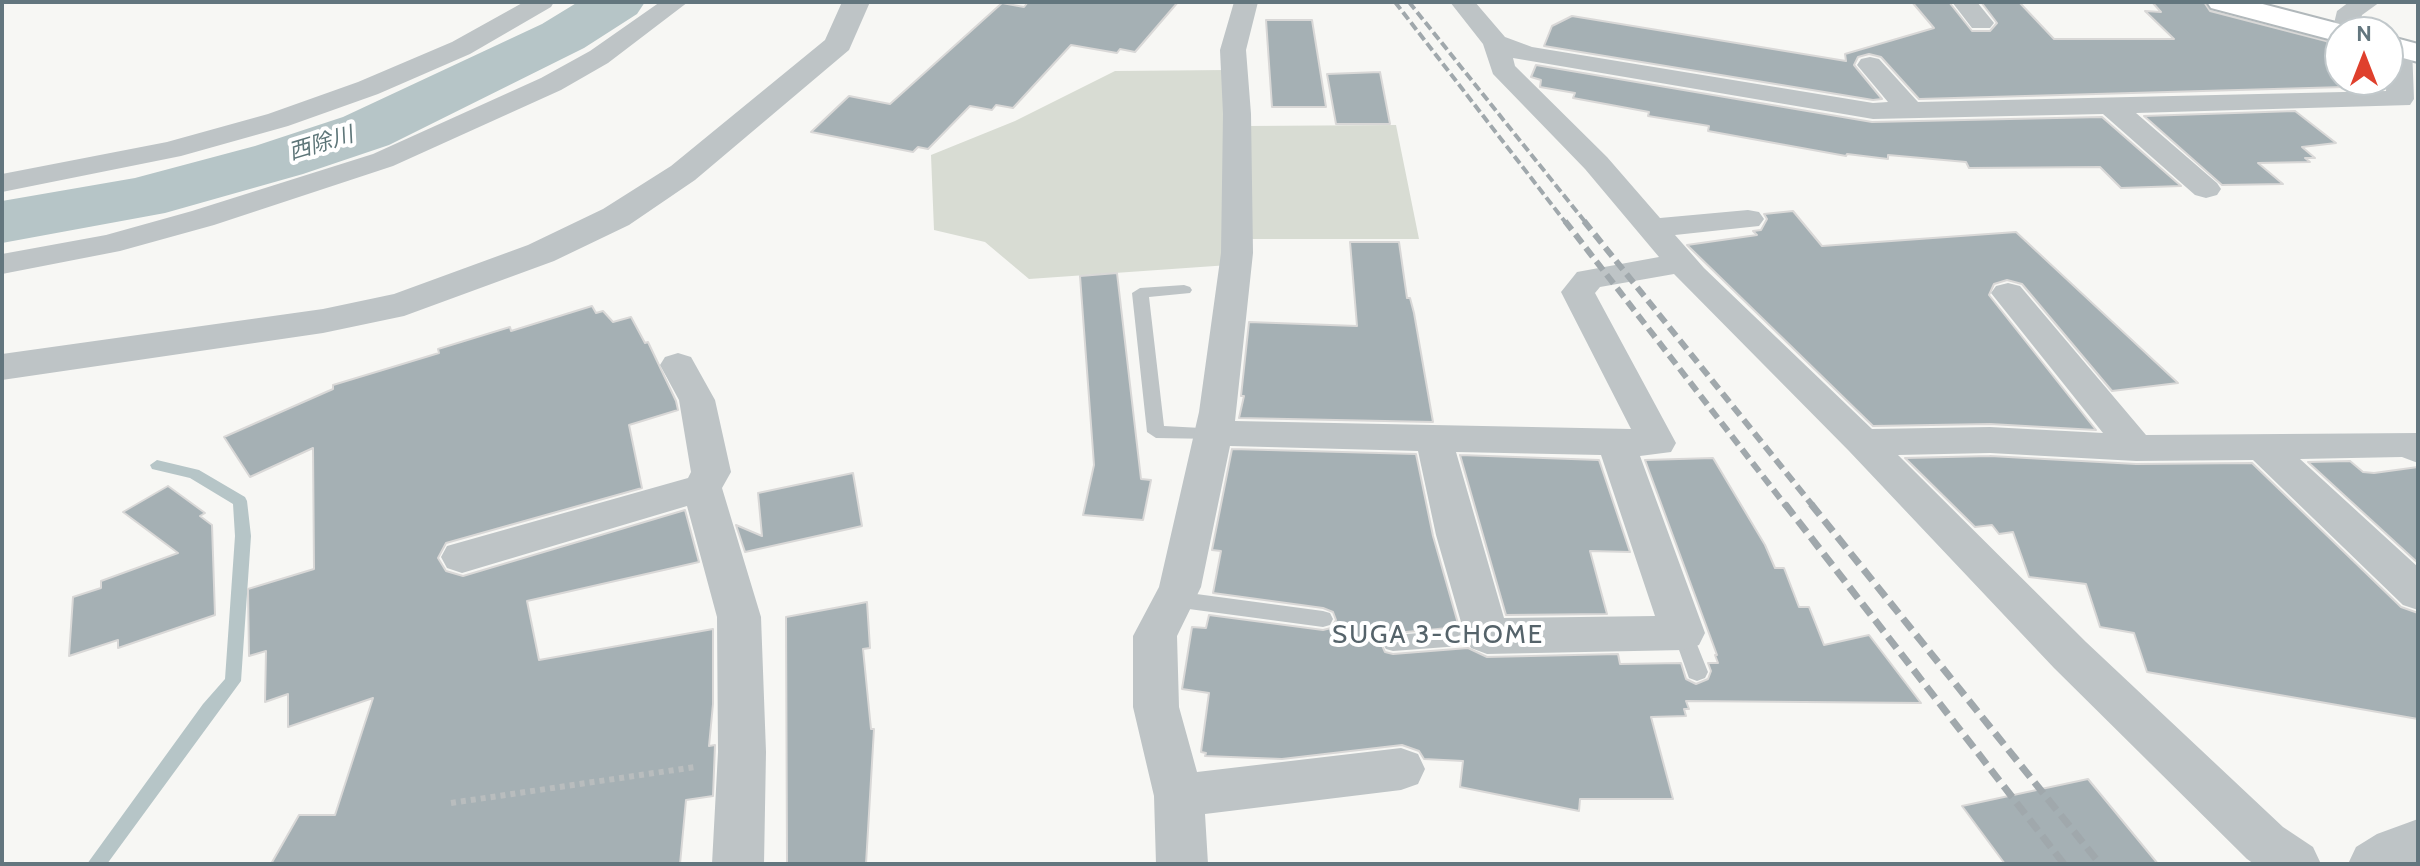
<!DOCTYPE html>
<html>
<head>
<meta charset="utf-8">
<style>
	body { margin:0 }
	#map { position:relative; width:2420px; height:866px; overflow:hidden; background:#f7f7f4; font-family:Cabin,sans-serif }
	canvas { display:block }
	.frame { position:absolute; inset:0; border:4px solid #63767e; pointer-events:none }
	.north { position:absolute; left:2324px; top:16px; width:80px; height:80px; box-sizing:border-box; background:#fff; border:2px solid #c1c8cb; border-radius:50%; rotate:0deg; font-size:22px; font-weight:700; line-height:32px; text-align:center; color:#63767e }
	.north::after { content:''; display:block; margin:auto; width:28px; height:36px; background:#df402d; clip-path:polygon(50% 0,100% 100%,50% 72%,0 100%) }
</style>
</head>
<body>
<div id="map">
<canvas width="2420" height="866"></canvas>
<div class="frame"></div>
<div class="north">N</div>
</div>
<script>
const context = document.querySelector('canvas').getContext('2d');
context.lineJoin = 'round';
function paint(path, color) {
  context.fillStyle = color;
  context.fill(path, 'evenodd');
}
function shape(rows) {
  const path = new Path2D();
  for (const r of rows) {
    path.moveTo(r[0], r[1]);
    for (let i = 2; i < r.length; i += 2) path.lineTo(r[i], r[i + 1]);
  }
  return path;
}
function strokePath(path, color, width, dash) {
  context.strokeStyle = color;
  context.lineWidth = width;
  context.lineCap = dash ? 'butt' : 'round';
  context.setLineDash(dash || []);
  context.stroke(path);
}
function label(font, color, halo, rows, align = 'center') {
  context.font = font + ' Cabin,"Noto Sans JP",sans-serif';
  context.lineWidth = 8;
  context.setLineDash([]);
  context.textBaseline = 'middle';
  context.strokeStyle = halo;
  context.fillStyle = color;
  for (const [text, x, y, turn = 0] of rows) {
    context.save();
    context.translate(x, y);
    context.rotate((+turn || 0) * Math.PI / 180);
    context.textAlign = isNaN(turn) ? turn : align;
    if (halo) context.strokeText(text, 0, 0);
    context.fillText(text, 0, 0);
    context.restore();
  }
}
paint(shape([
	[1226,70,1229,265,1029,279,985,242,934,230,931,155,1015,121,1115,71],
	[1396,125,1419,239,1252,239,1248,126]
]), '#d8dcd3');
paint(shape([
	[157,460,199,470,245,497,247,501,251,536,241,681,107,864,87,864,203,704,225,679,235,536,233,504,190,478,152,469,150,465,157,460]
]), '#b6c5c7');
paint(shape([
	[578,2,645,2,637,14,584,48,389,145,303,174,165,213,2,243,2,201,135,178,255,146,343,117,542,24,578,2]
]), '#b6c5c7');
const building = shape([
	[1028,2,1178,2,1135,52,1120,49,1117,53,1071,45,1013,108,996,105,992,110,970,106,928,149,918,147,913,152,811,132,849,96,890,104,1002,3,1024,7,1028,2],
	[1912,2,1949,2,1972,31,1990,31,1997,23,1981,2,2019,2,2054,39,2174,39,2145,11,2161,12,2152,2,2204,2,2210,11,2326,41,2340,52,2340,80,2378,80,2372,80,2380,86,1919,99,1881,57,1869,54,1858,57,1854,65,1882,99,1873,100,1544,46,1552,26,1572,16,1846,61,1845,54,1934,28,1912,2],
	[1266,20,1312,20,1326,107,1272,107,1266,20],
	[1536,65,1872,122,2102,117,2181,186,2121,188,2100,167,1969,168,1966,162,1888,155,1888,159,1847,154,1846,156,1708,131,1709,126,1648,116,1649,112,1573,98,1575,93,1540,87,1541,80,1531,77,1536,65],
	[1380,72,1390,124,1336,124,1327,74,1380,72],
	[2295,111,2336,143,2302,147,2315,158,2305,158,2310,162,2258,163,2283,184,2222,185,2144,116,2295,111],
	[1793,211,1822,246,2016,232,2178,383,2112,391,2022,284,2007,280,1994,284,1989,295,2096,430,1990,424,1873,426,1687,245,1757,235,1753,231,1761,230,1767,219,1764,214,1793,211],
	[1350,242,1399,242,1407,298,1410,298,1414,313,1433,422,1239,418,1244,396,1241,396,1249,322,1357,326,1350,242],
	[1117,273,1141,479,1151,480,1143,520,1083,515,1094,465,1080,276,1117,273],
	[592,306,596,313,603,311,613,322,631,317,645,343,648,342,676,401,678,410,629,425,642,488,446,543,438,558,446,571,463,576,685,510,699,562,527,601,539,660,713,629,713,704,709,746,715,745,713,796,686,800,680,864,271,864,299,815,335,815,373,698,288,727,288,694,265,702,266,651,249,656,248,589,314,569,313,448,250,477,224,437,333,389,333,385,439,353,438,349,510,327,511,331,592,306],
	[1232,449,1416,454,1433,536,1459,627,1385,634,1380,641,1385,652,1393,654,1468,648,1487,657,1618,654,1620,664,1681,663,1686,679,1696,684,1708,679,1711,671,1708,663,1718,663,1715,655,1717,655,1645,460,1713,458,1765,545,1775,568,1784,568,1799,607,1809,607,1824,645,1869,635,1921,703,1686,701,1689,709,1684,709,1686,716,1651,717,1673,799,1580,799,1579,811,1460,787,1463,761,1424,759,1419,751,1402,745,1282,759,1205,756,1206,753,1201,752,1209,693,1182,689,1192,627,1206,628,1209,615,1323,630,1331,628,1336,620,1333,612,1323,608,1213,593,1221,551,1212,550,1232,449],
	[1460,455,1599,460,1630,552,1590,551,1607,614,1506,615,1460,455],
	[1990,456,2136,464,2252,463,2401,607,2418,613,2418,719,2147,672,2134,633,2100,627,2086,584,2029,577,2013,532,1999,534,1992,525,1975,527,1905,458,1990,456],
	[2350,461,2363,472,2374,473,2418,467,2418,563,2308,462,2350,461],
	[853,473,862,526,745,552,736,525,762,536,758,493,853,473],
	[168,486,205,513,200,516,212,525,215,615,118,648,118,640,69,656,73,597,101,588,101,581,178,553,123,512,168,486],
	[867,602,870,648,863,649,871,729,874,729,866,864,787,864,786,617,867,602],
	[2088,779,2158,864,2005,864,1962,806,2088,779]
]);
paint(building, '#a5b0b4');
strokePath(building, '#d9d8d7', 2);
const secondary = shape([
	[2207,2,2255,2,2351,27,2354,32,2340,32,2340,42,2211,8,2207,2],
	[2388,36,2418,44,2418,62,2388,54,2388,36]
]);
strokePath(secondary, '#b1b8bb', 4);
strokePath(shape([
	[451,803,695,767]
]), '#b9bdbe', 6, [5, 5]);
paint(shape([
	[1184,285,1190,287,1192,290,1190,293,1149,297,1164,426,1220,429,1223,433,1214,439,1156,438,1147,432,1132,293,1140,288,1184,285],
	[1174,591,1323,611,1330,613,1333,619,1330,625,1323,627,1174,607,1167,605,1164,599,1167,593,1174,591],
	[1683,625,1690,627,1708,672,1705,678,1697,681,1689,678,1673,633,1676,627,1683,625],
	[1487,628,1494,630,1497,636,1494,642,1487,644,1393,651,1386,649,1382,643,1386,637,1393,635,1487,628]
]), '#bec4c6');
paint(shape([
	[524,2,554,2,551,7,470,54,378,94,288,126,181,156,2,192,2,174,167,142,268,114,358,82,452,42,524,2],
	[660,2,688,2,608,63,561,90,393,166,214,225,120,251,2,274,2,254,106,235,192,211,373,154,541,78,590,51,660,2],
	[1234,2,1258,2,1246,50,1251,114,1253,253,1235,421,1631,429,1561,292,1577,272,1659,257,1585,169,1493,74,1483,44,1450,2,1475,2,1505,37,1532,47,1873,103,1888,102,1857,65,1861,59,1870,57,1879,59,1918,102,2386,91,2388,45,2399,40,2408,42,2412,48,2414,99,2410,105,2136,113,2217,183,2221,189,2217,195,2206,198,2195,195,2103,114,1873,119,1513,58,1515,66,1607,157,1660,218,1748,210,1759,212,1764,219,1759,226,1675,235,1704,268,1872,429,1990,427,2103,433,1991,293,1996,286,2008,283,2020,286,2146,435,2418,433,2418,463,2402,457,2300,459,2418,567,2418,610,2403,605,2253,460,2136,461,1990,453,1898,455,2086,642,2283,827,2313,847,2321,864,2254,864,2247,859,2054,668,1849,451,1674,274,1600,287,1595,293,1676,443,1671,452,1640,456,1705,633,1699,645,1683,650,1487,654,1471,648,1465,636,1436,535,1418,451,1230,446,1201,587,1177,636,1179,707,1197,772,1401,748,1418,754,1425,769,1418,784,1401,790,1205,814,1208,864,1156,864,1154,796,1133,707,1133,636,1159,587,1199,412,1221,253,1223,114,1220,50,1234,2],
	[1456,452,1601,455,1655,616,1504,618,1456,452],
	[1952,2,1977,2,1994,23,1990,28,1972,28,1952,2],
	[2349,2,2380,2,2362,15,2358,32,2340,32,2340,38,2336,37,2332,32,2337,11,2349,2],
	[678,353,691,357,715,400,731,472,722,488,761,617,766,752,764,864,712,864,718,752,717,617,687,506,462,573,447,568,441,557,447,546,688,478,691,472,679,400,660,365,665,357,678,353],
	[2418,819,2418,864,2348,864,2356,847,2377,834,2418,819]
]), '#bec4c6');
paint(shape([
	[842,2,870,2,849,50,695,180,629,225,554,261,404,316,323,333,2,380,2,354,323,309,394,294,528,245,603,209,671,166,825,40,842,2]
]), '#bec4c6');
paint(secondary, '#fff');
strokePath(shape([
	[1395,2,1566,223],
	[1409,2,1586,223]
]), '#a0a8ac', 4, [9, 4]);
strokePath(shape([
	[1565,221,1786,506],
	[1584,221,1813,506]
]), '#a0a8ac', 6, [11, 6]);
strokePath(shape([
	[1785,504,2064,864],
	[1811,504,2100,864]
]), '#a0a8ac', 7, [14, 7]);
label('italic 22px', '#5e7679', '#fff', [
	["西除川",321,144,-17]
]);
context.letterSpacing = '2px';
label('26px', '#55636a', '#fff', [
	["SUGA 3-CHOME",1438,635]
]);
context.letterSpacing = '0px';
</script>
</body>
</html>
